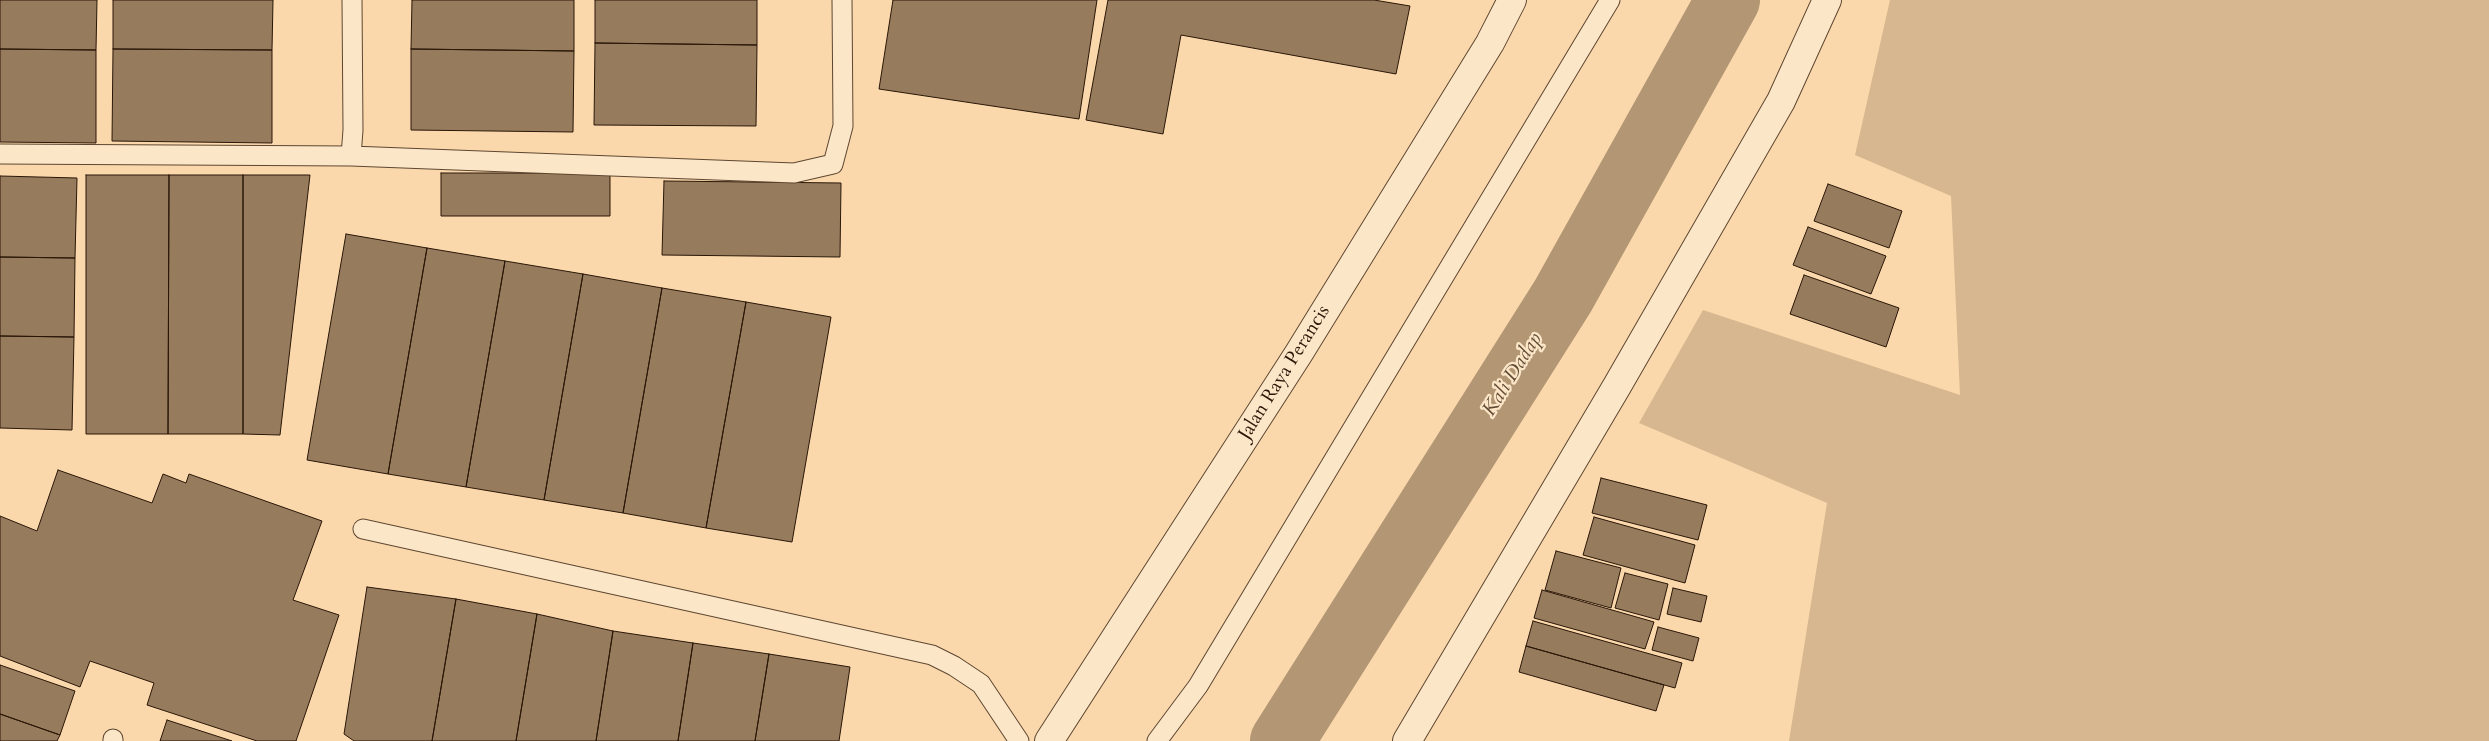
<!DOCTYPE html>
<html>
<head>
<meta charset="utf-8">
<style>
	body { margin:0 }
	canvas { display:block; background:#fad8ab }
</style>
</head>
<body>
<canvas width="2489" height="741"></canvas>
<script>
const context = document.querySelector('canvas').getContext('2d');
context.lineJoin = 'round';
function paint(path, color) {
  context.fillStyle = color;
  context.fill(path, 'evenodd');
}
function shape(rows) {
  const path = new Path2D();
  for (const r of rows) {
    path.moveTo(r[0], r[1]);
    for (let i = 2; i < r.length; i += 2) path.lineTo(r[i], r[i + 1]);
  }
  return path;
}
function strokePath(path, color, width, dash) {
  context.strokeStyle = color;
  context.lineWidth = width;
  context.lineCap = dash ? 'butt' : 'round';
  context.setLineDash(dash || []);
  context.stroke(path);
}
function label(font, color, halo, rows, align = 'center') {
  context.font = font + ' Cardo,serif';
  context.lineWidth = 4.5;
  context.setLineDash([]);
  context.textBaseline = 'middle';
  context.strokeStyle = halo;
  context.fillStyle = color;
  for (const [text, x, y, turn = 0] of rows) {
    context.save();
    context.translate(x, y);
    context.rotate((+turn || 0) * Math.PI / 180);
    context.textAlign = isNaN(turn) ? turn : align;
    if (halo) context.strokeText(text, 0, 0);
    context.fillText(text, 0, 0);
    context.restore();
  }
}
paint(shape([
	[1890,0,2489,0,2489,741,1789,741,1827,503,1639,423,1703,310,1960,395,1951,196,1855,155]
]), '#d7b78f');
strokePath(shape([
	[1282,741,1563,296,1728,0]
]), '#b39674', 64);
const building = shape([
	[0,0,97,0,96,50,0,49,0,0],
	[113,0,273,0,272,50,113,49,113,0],
	[412,0,574,0,574,51,411,49,412,0],
	[595,0,757,0,757,45,595,43,595,0],
	[893,0,1097,0,1079,119,879,89,893,0],
	[1108,0,1374,0,1410,6,1396,74,1181,35,1163,134,1086,120,1108,0],
	[595,43,757,45,756,126,594,125,595,43],
	[0,49,96,50,96,143,0,142,0,49],
	[113,49,272,50,272,143,112,141,113,49],
	[411,49,574,51,573,132,411,130,411,49],
	[441,173,610,173,610,216,441,216,441,173],
	[86,175,169,175,168,434,86,434,86,175],
	[169,175,243,175,243,434,168,434,169,175],
	[243,175,310,175,280,435,243,434,243,175],
	[0,176,77,178,75,258,0,257,0,176],
	[664,181,841,183,840,257,662,255,664,181],
	[1828,184,1902,211,1889,248,1814,221,1828,184],
	[1808,227,1886,256,1871,294,1793,265,1808,227],
	[346,234,427,248,388,474,307,460,346,234],
	[427,248,505,261,466,487,388,474,427,248],
	[0,257,75,258,74,337,0,336,0,257],
	[505,261,583,274,544,500,466,487,505,261],
	[583,274,662,288,623,513,544,500,583,274],
	[1804,275,1899,308,1886,347,1790,314,1804,275],
	[662,288,746,302,706,528,623,513,662,288],
	[746,302,831,317,792,542,706,528,746,302],
	[0,336,74,337,72,430,0,428,0,336],
	[58,470,152,503,163,474,186,483,189,474,322,521,293,600,339,615,296,741,257,741,147,705,154,683,90,661,80,687,0,656,0,516,37,531,58,470],
	[1601,478,1707,505,1698,540,1592,513,1601,478],
	[1594,517,1695,545,1685,583,1583,555,1594,517],
	[1556,551,1621,568,1611,608,1545,590,1556,551],
	[1625,573,1668,584,1659,620,1615,608,1625,573],
	[367,587,456,599,432,741,354,741,344,734,367,587],
	[1673,588,1707,596,1701,622,1667,614,1673,588],
	[1542,590,1654,622,1645,649,1534,618,1542,590],
	[456,599,537,614,516,741,432,741,456,599],
	[537,614,613,631,596,741,516,741,537,614],
	[1533,621,1682,663,1675,688,1526,646,1533,621],
	[1658,627,1699,638,1693,661,1652,650,1658,627],
	[613,631,693,643,678,741,596,741,613,631],
	[693,643,769,654,755,741,678,741,693,643],
	[1526,646,1664,685,1656,711,1519,672,1526,646],
	[769,654,850,667,839,741,755,741,769,654],
	[0,665,75,691,60,735,0,714,0,665],
	[0,714,60,735,57,741,0,741,0,714],
	[167,720,232,741,160,741,167,720]
]);
paint(building, '#967b5d');
strokePath(building, '#2a1708', 1);
const service = shape([
	[0,154,351,156,794,173,833,164,843,126,842,0],
	[351,156,353,130,352,0],
	[363,529,932,655,954,666,981,684,1019,741],
	[113,741,113,739],
	[1157,741,1198,686,1610,0]
]);
const minor = shape([
	[1407,741,1617,386,1781,101,1827,0]
]);
const tertiary = shape([
	[1049,741,1299,353,1490,43,1512,0]
]);
strokePath(service, '#5e4731', 21);
strokePath(minor, '#5e4731', 30);
strokePath(tertiary, '#5e4731', 30);
strokePath(service, '#fce6c8', 19);
strokePath(minor, '#fce6c8', 28);
strokePath(tertiary, '#fce6c8', 28);
label('19px', '#2a1708', '#fce6c8', [
	["Jalan Raya Perancis",1285,373,-58]
]);
label('italic 20px', '#614a33', '#fce6c8', [
	["Kali Dadap",1513,375,-58]
]);
</script>
</body>
</html>
